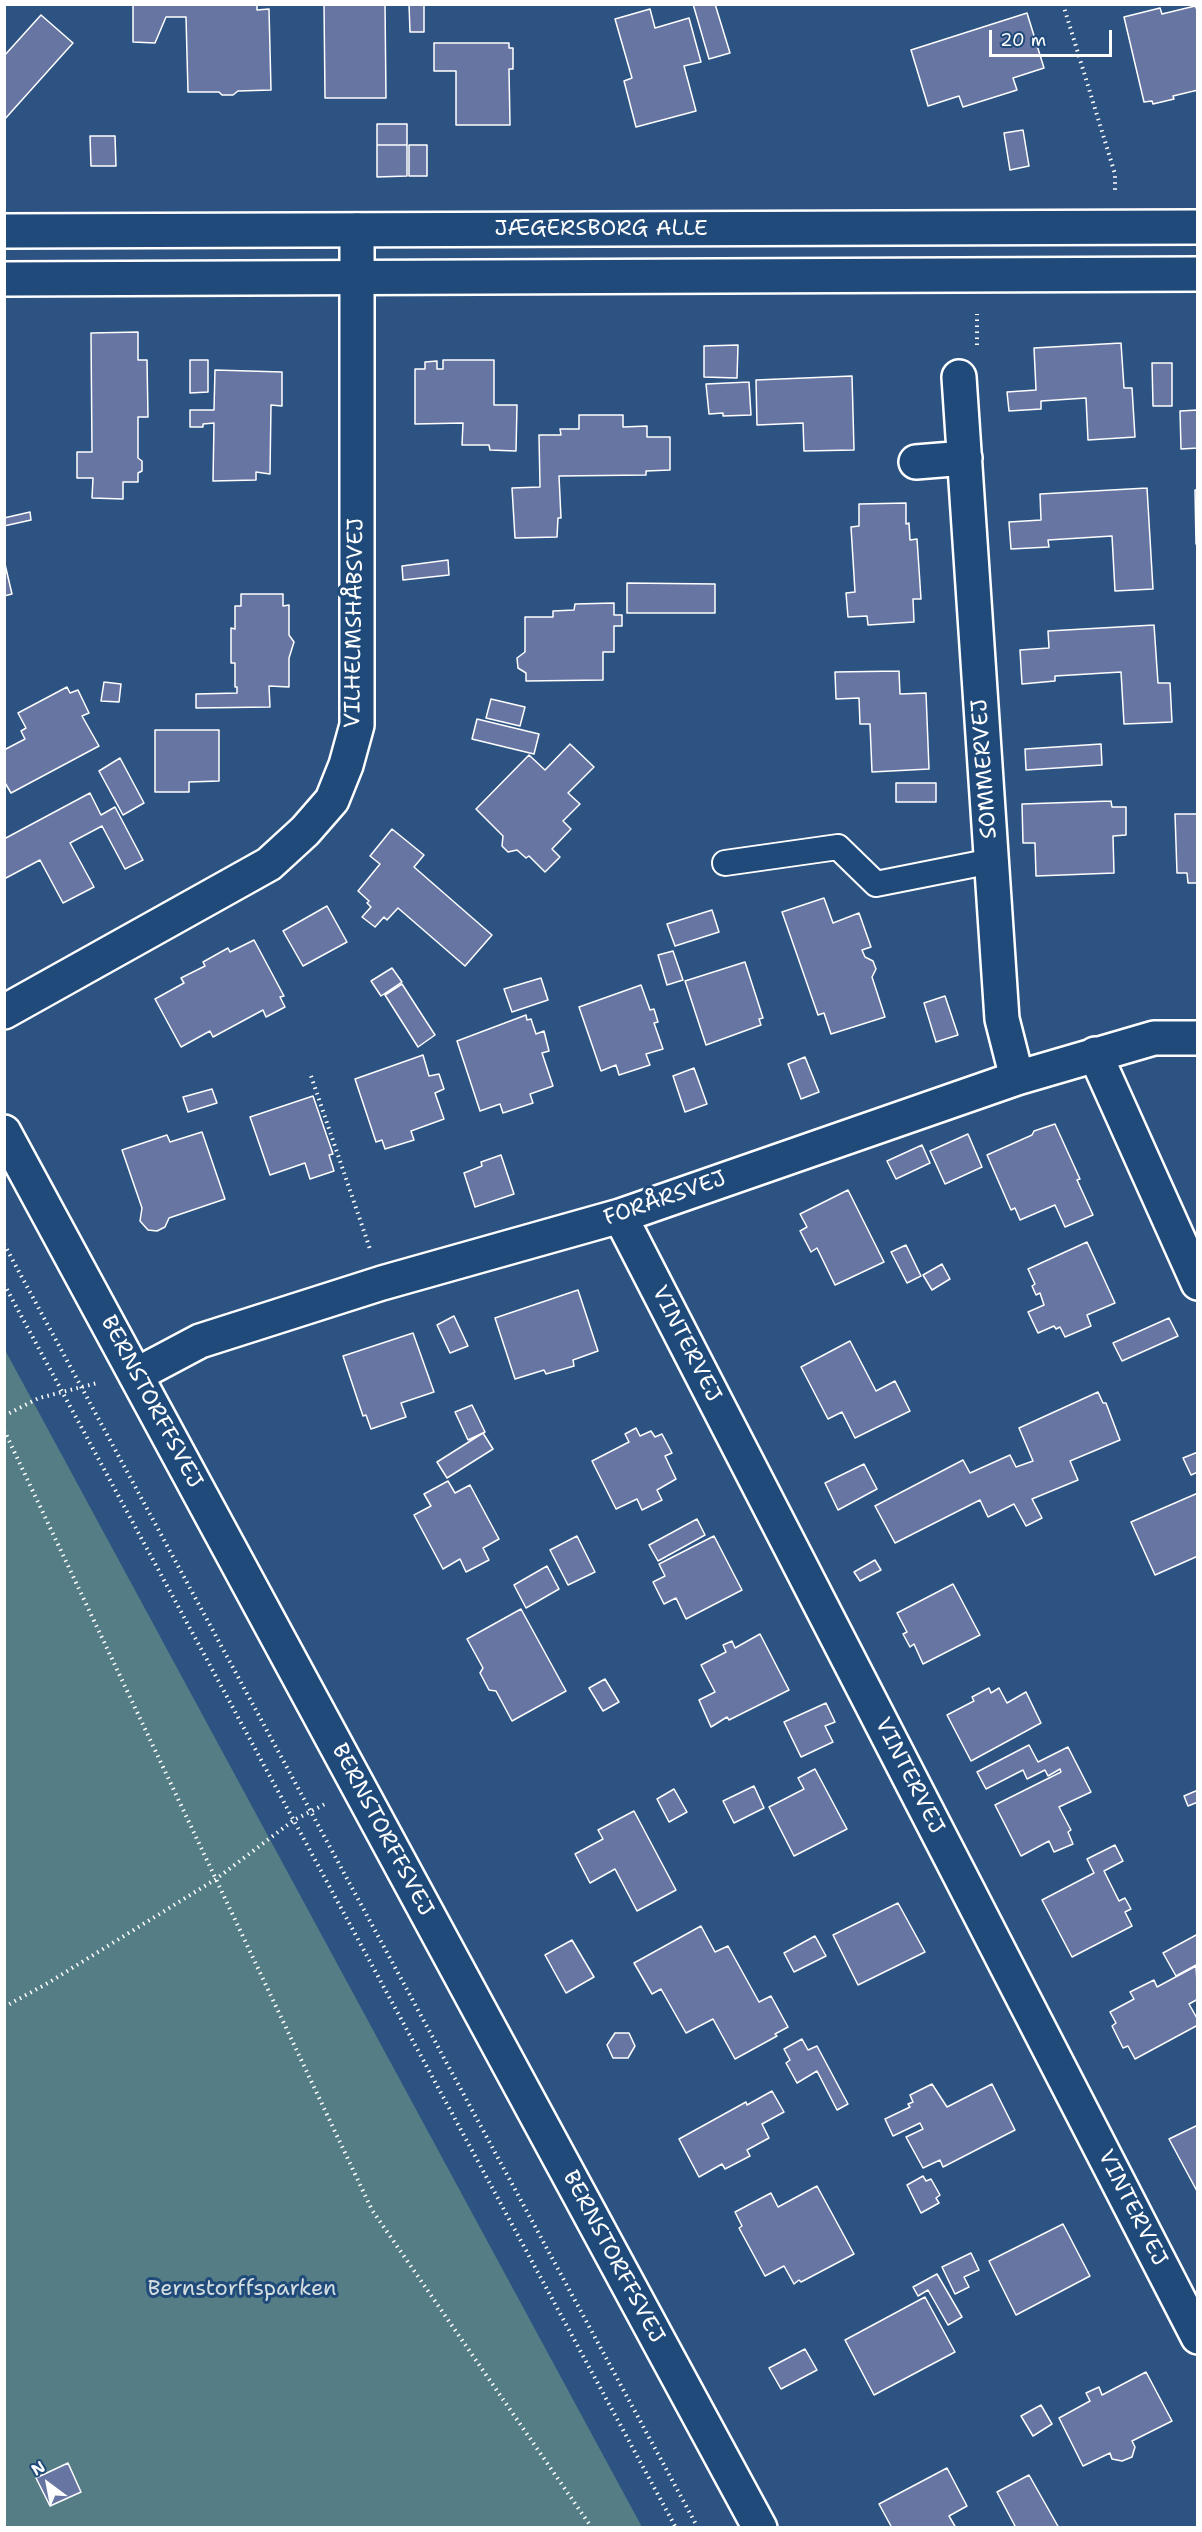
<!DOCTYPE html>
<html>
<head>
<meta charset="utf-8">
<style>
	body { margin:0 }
	#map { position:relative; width:1202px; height:2532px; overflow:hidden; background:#2d5382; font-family:"Shantell Sans",sans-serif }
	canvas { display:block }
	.frame { position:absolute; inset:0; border:6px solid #fff; pointer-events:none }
	.north { position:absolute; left:18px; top:2454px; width:60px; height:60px; -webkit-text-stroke:4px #1f4a7a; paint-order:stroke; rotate:328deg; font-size:16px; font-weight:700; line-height:24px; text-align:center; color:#fff }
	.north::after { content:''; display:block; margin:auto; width:21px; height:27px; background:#fff; clip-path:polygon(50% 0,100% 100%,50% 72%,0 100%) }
	.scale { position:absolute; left:989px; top:30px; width:123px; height:27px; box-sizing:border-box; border:3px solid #fff; border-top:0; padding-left:8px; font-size:18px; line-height:21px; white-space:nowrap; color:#fff; -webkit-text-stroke:4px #1f4a7a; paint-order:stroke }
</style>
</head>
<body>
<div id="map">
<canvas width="1202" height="2532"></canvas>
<div class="frame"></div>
<div class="north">N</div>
<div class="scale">20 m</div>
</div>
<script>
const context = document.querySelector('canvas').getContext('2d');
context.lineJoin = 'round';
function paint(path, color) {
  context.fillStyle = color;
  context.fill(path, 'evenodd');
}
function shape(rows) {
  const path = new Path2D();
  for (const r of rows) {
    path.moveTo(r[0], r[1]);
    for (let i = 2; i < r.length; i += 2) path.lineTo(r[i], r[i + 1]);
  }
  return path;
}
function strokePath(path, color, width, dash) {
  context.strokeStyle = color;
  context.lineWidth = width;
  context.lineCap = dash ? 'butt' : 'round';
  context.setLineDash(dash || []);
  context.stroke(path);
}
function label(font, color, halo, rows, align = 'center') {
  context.font = font + ' "Shantell Sans",sans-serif';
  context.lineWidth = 6;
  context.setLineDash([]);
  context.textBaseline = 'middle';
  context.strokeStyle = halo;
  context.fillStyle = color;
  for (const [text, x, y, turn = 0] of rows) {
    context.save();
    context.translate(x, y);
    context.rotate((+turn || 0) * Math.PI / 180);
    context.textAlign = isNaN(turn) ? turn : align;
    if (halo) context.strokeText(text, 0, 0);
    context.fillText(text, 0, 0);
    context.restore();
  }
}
paint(shape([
	[5,1350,642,2527,5,2527]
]), '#547d85');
const building = shape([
	[133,4,257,4,257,10,269,9,271,90,238,91,233,95,222,95,219,92,188,92,186,17,166,17,155,43,133,42,133,4],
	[324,4,385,4,386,98,325,98,324,4],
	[409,4,424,4,424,32,410,32,409,4],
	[693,4,715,4,730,53,709,59,693,4],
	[1195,6,1198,11,1198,90,1173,96,1174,99,1153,104,1152,101,1144,102,1124,17,1160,8,1162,14,1195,6],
	[650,9,655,28,689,18,701,62,684,66,696,111,636,127,624,81,632,78,615,19,650,9],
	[1027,13,1044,68,1013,78,1017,90,963,107,959,96,928,106,911,50,1027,13],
	[41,15,73,43,4,120,4,56,41,15],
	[434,43,509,43,509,48,513,48,513,69,509,69,510,125,456,125,456,71,434,71,434,43],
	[377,124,407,124,407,145,377,145,377,124],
	[1023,130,1029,166,1010,170,1004,133,1023,130],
	[90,136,115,136,116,166,91,166,90,136],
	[377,145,407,145,407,176,377,177,377,145],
	[409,145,427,145,427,176,409,176,409,145],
	[138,332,138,360,147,360,148,417,138,417,138,458,142,461,142,471,138,473,138,482,123,482,123,499,92,498,93,478,77,478,77,452,92,452,91,333,138,332],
	[1121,343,1124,388,1132,388,1135,437,1088,440,1086,398,1041,401,1041,409,1009,411,1007,392,1036,390,1034,348,1121,343],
	[738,345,737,378,704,377,704,346,738,345],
	[190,360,208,360,208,392,190,393,190,360],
	[443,360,494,360,494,405,517,405,516,451,490,450,489,445,462,445,463,423,415,424,415,369,425,369,425,362,437,361,437,369,443,369,443,360],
	[1152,363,1172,363,1172,406,1153,406,1152,363],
	[215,370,282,372,282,406,271,405,270,474,256,472,256,480,213,481,214,423,203,424,203,427,190,427,190,410,214,410,215,370],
	[852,376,854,450,804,451,803,423,757,425,756,380,852,376],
	[749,382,751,415,723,416,723,413,709,414,706,384,749,382],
	[1198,410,1198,448,1181,449,1180,411,1198,410],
	[579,415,623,415,623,427,647,426,647,437,670,437,670,470,646,471,646,475,559,476,561,518,558,518,557,537,515,538,512,488,540,487,539,435,561,435,560,429,579,429,579,415],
	[1147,488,1153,589,1115,591,1112,536,1048,540,1049,547,1011,549,1009,522,1041,520,1040,494,1147,488],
	[1195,490,1198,490,1198,544,1196,544,1195,490],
	[906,503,906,524,909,523,910,540,917,539,921,599,913,599,914,622,868,625,867,616,848,617,846,593,855,592,851,527,859,526,859,504,906,503],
	[30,512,31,520,4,526,4,518,30,512],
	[4,560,12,594,4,596,4,560],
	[448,560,449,575,403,580,402,566,448,560],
	[627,583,715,584,715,613,627,613,627,583],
	[241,594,283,594,283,606,289,605,289,635,294,642,289,658,289,687,269,686,270,707,196,708,196,694,237,693,237,687,235,687,235,663,231,663,231,628,235,629,235,606,241,606,241,594],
	[614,603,614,615,622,615,622,626,614,626,614,652,603,652,603,680,526,681,526,673,518,668,517,658,525,652,525,617,553,617,553,611,574,610,575,604,614,603],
	[1154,625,1158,683,1170,683,1172,722,1124,724,1121,672,1055,676,1055,681,1022,684,1020,650,1049,648,1048,631,1154,625],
	[899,671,900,694,926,693,929,769,872,772,870,724,860,724,859,698,836,699,835,672,899,671],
	[104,682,121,684,119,702,101,701,104,682],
	[67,687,70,693,78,690,89,713,82,716,99,746,11,793,4,781,4,750,25,739,21,731,26,728,18,713,67,687],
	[491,699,525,707,520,726,486,718,491,699],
	[477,719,539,734,534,754,472,739,477,719],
	[155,730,219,730,219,781,189,782,189,792,155,792,155,730],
	[570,744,594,767,568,793,580,804,563,821,571,829,552,849,560,857,545,872,529,856,526,858,517,850,508,852,502,846,503,836,476,809,529,755,545,770,570,744],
	[1101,744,1102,765,1026,770,1025,749,1101,744],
	[120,758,144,803,123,815,99,771,120,758],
	[896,783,936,783,936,802,896,802,896,783],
	[90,793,101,815,115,807,143,860,125,869,102,826,70,843,94,887,63,903,40,860,4,879,4,839,90,793],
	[1111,801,1112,807,1126,807,1126,835,1113,836,1114,873,1036,876,1035,843,1023,843,1022,804,1111,801],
	[1175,814,1198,814,1198,883,1188,883,1187,873,1177,873,1175,814],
	[392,829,424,855,414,867,492,935,465,966,398,908,387,920,384,917,375,927,362,917,371,907,367,903,369,901,358,891,380,864,370,856,392,829],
	[824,898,833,923,859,913,871,947,862,950,865,957,873,961,876,969,872,977,885,1017,831,1034,824,1013,818,1015,782,912,824,898],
	[327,906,347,942,303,966,283,931,327,906],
	[712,910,719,932,675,946,667,924,712,910],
	[254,940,284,996,280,997,285,1007,266,1017,263,1010,213,1037,210,1031,181,1047,155,999,184,983,181,978,205,966,203,962,228,948,230,952,254,940],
	[673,951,683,980,667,985,658,955,673,951],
	[745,962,763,1018,759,1019,761,1025,706,1045,685,981,745,962],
	[392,968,402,982,381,996,371,981,392,968],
	[541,978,548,1000,512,1012,504,989,541,978],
	[402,984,435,1035,418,1047,385,995,402,984],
	[641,985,650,1010,654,1009,658,1022,654,1023,663,1049,646,1054,650,1065,619,1075,616,1065,601,1071,579,1007,641,985],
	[945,996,958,1035,936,1042,924,1003,945,996],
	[526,1015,527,1020,531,1019,536,1034,544,1031,549,1051,542,1053,553,1086,530,1094,533,1103,503,1113,500,1104,480,1111,457,1041,526,1015],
	[423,1055,429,1076,439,1074,444,1089,435,1093,444,1119,411,1131,414,1140,385,1149,382,1140,376,1142,355,1079,423,1055],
	[805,1057,819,1092,801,1099,788,1064,805,1057],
	[694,1068,707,1104,685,1112,673,1076,694,1068],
	[212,1089,217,1103,188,1112,183,1097,212,1089],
	[313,1096,333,1154,329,1155,334,1171,310,1179,305,1163,270,1175,250,1117,313,1096],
	[1055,1124,1080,1179,1077,1180,1093,1215,1065,1227,1055,1205,1020,1220,1015,1208,1011,1210,987,1155,1032,1135,1034,1131,1055,1124],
	[202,1132,225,1199,169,1218,165,1227,157,1231,148,1230,140,1221,142,1208,122,1150,167,1135,170,1142,202,1132],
	[968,1134,982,1167,945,1184,930,1151,968,1134],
	[922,1145,930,1163,896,1179,887,1161,922,1145],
	[501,1155,514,1194,475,1207,464,1173,482,1166,481,1162,501,1155],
	[848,1190,884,1262,835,1285,817,1248,811,1252,800,1231,807,1227,800,1214,848,1190],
	[1087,1242,1115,1303,1087,1315,1091,1326,1065,1337,1060,1327,1056,1329,1054,1326,1038,1333,1028,1312,1044,1305,1040,1293,1036,1295,1032,1286,1035,1284,1028,1269,1087,1242],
	[906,1245,921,1276,907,1283,891,1252,906,1245],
	[942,1264,950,1279,932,1290,923,1275,942,1264],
	[578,1290,598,1351,573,1360,574,1366,546,1374,544,1370,515,1379,495,1318,578,1290],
	[454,1316,468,1346,450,1353,437,1325,454,1316],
	[1169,1318,1178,1336,1122,1361,1113,1343,1169,1318],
	[413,1333,434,1392,401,1403,406,1417,371,1429,366,1415,363,1416,343,1356,413,1333],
	[850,1341,876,1391,895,1381,910,1411,855,1438,842,1412,828,1419,801,1367,850,1341],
	[1098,1392,1103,1403,1106,1403,1120,1440,1070,1461,1078,1480,1032,1499,1042,1518,1026,1526,1014,1504,988,1517,980,1500,895,1543,875,1506,963,1460,970,1473,1010,1455,1016,1467,1033,1461,1019,1428,1098,1392],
	[472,1405,485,1432,468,1440,455,1412,472,1405],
	[636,1428,640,1436,651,1431,655,1437,662,1434,672,1453,665,1456,676,1479,657,1490,662,1500,642,1510,637,1499,616,1509,592,1461,629,1442,625,1434,636,1428],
	[483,1433,493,1449,447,1478,437,1462,483,1433],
	[1198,1452,1198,1472,1191,1475,1183,1458,1198,1452],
	[864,1464,877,1489,838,1510,825,1483,864,1464],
	[448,1481,455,1493,470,1485,499,1539,483,1548,489,1560,466,1572,460,1559,443,1569,414,1515,431,1506,424,1494,448,1481],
	[1198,1493,1198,1556,1155,1575,1131,1522,1198,1493],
	[697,1519,705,1535,658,1561,649,1545,697,1519],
	[577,1536,595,1572,568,1585,550,1550,577,1536],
	[714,1536,742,1590,686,1619,676,1598,664,1604,653,1582,665,1576,659,1564,714,1536],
	[875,1560,881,1570,860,1581,854,1572,875,1560],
	[547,1566,559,1589,526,1608,514,1585,547,1566],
	[953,1584,980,1635,923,1664,914,1644,910,1647,903,1634,907,1632,897,1613,953,1584],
	[521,1609,566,1691,512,1721,496,1691,489,1690,480,1673,483,1668,467,1639,521,1609],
	[760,1634,789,1690,729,1720,727,1717,711,1727,699,1700,715,1692,701,1665,726,1652,723,1645,732,1641,735,1648,760,1634],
	[605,1679,619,1702,603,1711,589,1688,605,1679],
	[989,1688,991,1693,999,1688,1007,1703,1026,1692,1041,1723,971,1761,947,1715,974,1701,972,1697,989,1688],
	[826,1703,835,1722,825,1726,833,1742,801,1757,784,1722,826,1703],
	[1029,1745,1038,1762,1068,1747,1091,1792,1059,1807,1071,1830,1068,1832,1073,1844,1054,1852,1049,1841,1021,1856,995,1805,1061,1772,1060,1769,1048,1776,1045,1770,1027,1779,1023,1770,986,1789,977,1772,1029,1745],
	[815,1769,847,1829,794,1856,769,1807,804,1789,798,1778,815,1769],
	[754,1786,764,1808,734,1823,723,1801,754,1786],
	[674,1789,687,1812,669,1822,657,1799,674,1789],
	[1198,1790,1198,1802,1188,1806,1184,1796,1198,1790],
	[634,1811,676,1890,637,1911,615,1869,590,1883,575,1854,603,1839,598,1830,634,1811],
	[1115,1845,1123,1861,1104,1871,1119,1901,1125,1898,1131,1909,1125,1912,1132,1926,1072,1957,1042,1900,1094,1873,1087,1859,1115,1845],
	[898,1903,925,1952,858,1985,833,1935,898,1903],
	[701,1926,715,1952,728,1946,759,2002,771,1996,788,2027,775,2034,777,2036,735,2059,713,2019,686,2033,661,1989,652,1994,634,1963,701,1926],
	[1198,1934,1198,1964,1176,1976,1163,1953,1198,1934],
	[815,1936,826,1956,794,1972,784,1953,815,1936],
	[572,1940,594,1977,566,1993,545,1955,572,1940],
	[1196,1966,1198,1999,1189,2004,1198,2020,1198,2025,1135,2059,1128,2046,1123,2048,1112,2026,1116,2023,1110,2012,1134,1999,1130,1992,1154,1980,1157,1987,1196,1966],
	[615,2033,629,2033,635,2046,628,2058,613,2058,607,2045,615,2033],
	[802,2039,808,2050,817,2046,848,2104,837,2110,817,2071,797,2083,786,2063,790,2060,784,2049,802,2039],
	[932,2084,947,2107,992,2084,1015,2130,943,2167,940,2160,923,2168,906,2137,923,2129,920,2123,893,2136,885,2119,910,2107,908,2104,913,2102,910,2095,932,2084],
	[772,2091,784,2112,762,2124,769,2138,747,2150,750,2156,725,2169,722,2164,699,2177,679,2139,746,2102,747,2105,772,2091],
	[1198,2125,1198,2193,1169,2139,1198,2125],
	[923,2176,926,2181,931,2179,940,2195,936,2198,939,2203,921,2213,907,2185,923,2176],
	[817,2186,854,2254,801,2282,799,2280,794,2284,784,2266,765,2276,739,2228,742,2226,735,2212,771,2193,778,2207,817,2186],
	[1063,2224,1090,2276,1016,2315,989,2261,1063,2224],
	[971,2253,979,2270,964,2277,969,2287,955,2294,942,2267,971,2253],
	[937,2274,962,2317,948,2325,928,2290,918,2296,913,2287,937,2274],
	[925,2297,955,2352,874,2395,845,2340,925,2297],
	[805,2349,817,2370,781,2389,769,2368,805,2349],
	[1146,2372,1172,2421,1132,2441,1135,2447,1132,2457,1122,2461,1112,2459,1110,2453,1083,2466,1059,2418,1090,2401,1086,2393,1099,2387,1102,2395,1146,2372],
	[1041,2405,1052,2424,1033,2436,1021,2416,1041,2405],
	[68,2463,81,2492,50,2506,36,2478,68,2463],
	[947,2468,967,2506,949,2516,956,2528,892,2528,879,2504,947,2468],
	[1029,2475,1059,2528,1011,2528,1015,2526,997,2492,1029,2475]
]);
paint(building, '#6775a3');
strokePath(building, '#fff', 1.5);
const service = shape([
	[725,863,838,847,876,884,992,861]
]);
const minor = shape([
	[959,377,1002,1019,1017,1078],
	[916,462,965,458],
	[4,1012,269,864,305,831,332,800,346,765,357,725,357,230],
	[1095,1054,1198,1283],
	[620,1216,1198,2337],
	[136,1375,200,1341,382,1283,620,1216,1017,1078,1154,1038,1198,1038]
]);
const tertiary = shape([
	[4,231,1198,227],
	[4,279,1198,274],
	[4,1132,760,2528]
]);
strokePath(service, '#fff', 28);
strokePath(minor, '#fff', 38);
strokePath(tertiary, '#fff', 38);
strokePath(shape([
	[1063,4,1115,174,1115,191],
	[977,345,977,314],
	[311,1076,370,1249],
	[4,1244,698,2528],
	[4,1284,676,2528],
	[4,1416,39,1398,97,1383],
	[4,1430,372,2210,592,2528],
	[4,2007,48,1983,216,1879,294,1820,325,1804]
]), '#fff', 4, [1.5, 4.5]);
strokePath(service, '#1f4a7a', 24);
strokePath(minor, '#1f4a7a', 33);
strokePath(tertiary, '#1f4a7a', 33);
label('22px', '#fff', '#1f4a7a', [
	["JÆGERSBORG ALLE",601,229],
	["VILHELMSHÅBSVEJ",355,623,-89],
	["SOMMERVEJ",985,769,-94],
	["FORÅRSVEJ",665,1199,-19],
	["VINTERVEJ",686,1344,63],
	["BERNSTORFFSVEJ",151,1402,62],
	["VINTERVEJ",909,1776,63],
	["BERNSTORFFSVEJ",382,1830,62],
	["VINTERVEJ",1132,2208,63],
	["BERNSTORFFSVEJ",613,2257,62]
]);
label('22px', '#d4dee0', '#1f4a7a', [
	["Bernstorffsparken",242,2289]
]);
</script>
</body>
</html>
